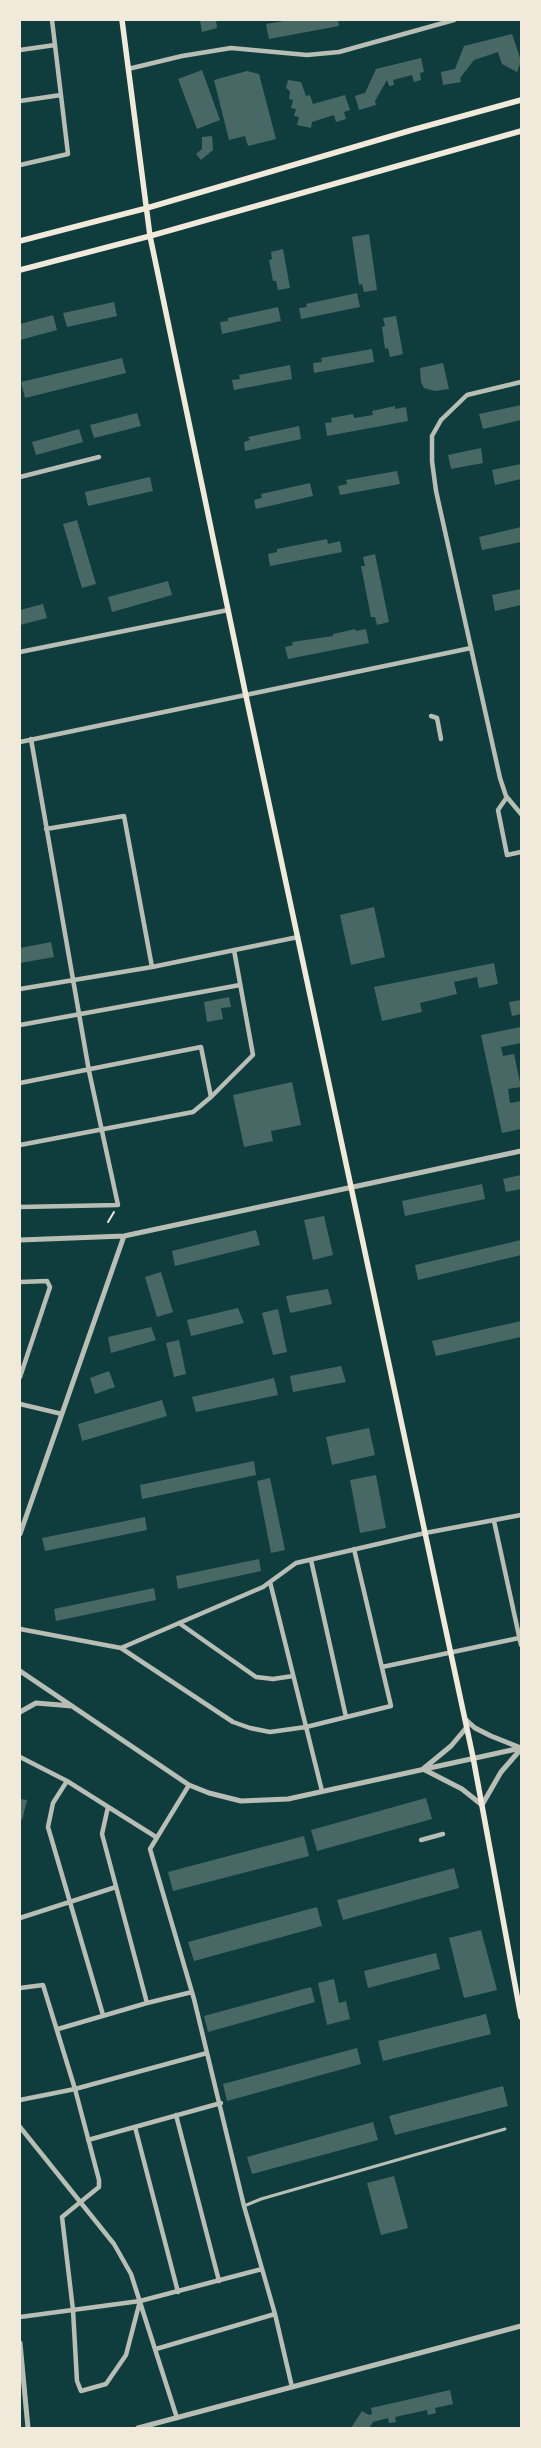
<!DOCTYPE html>
<html>
<head>
<meta charset="utf-8">
<style>
	body { margin:0 }
	#map { position:relative; width:541px; height:2448px; overflow:hidden; background:#0f3d3e; font-family:Literata,serif }
	canvas { display:block }
	.frame { position:absolute; inset:0; border:21px solid #f1e9da; pointer-events:none }
</style>
</head>
<body>
<div id="map">
<canvas width="541" height="2448"></canvas>
<div class="frame"></div>
</div>
<script>
const context = document.querySelector('canvas').getContext('2d');
context.lineJoin = 'round';
function paint(path, color) {
  context.fillStyle = color;
  context.fill(path, 'evenodd');
}
function shape(rows) {
  const path = new Path2D();
  for (const r of rows) {
    path.moveTo(r[0], r[1]);
    for (let i = 2; i < r.length; i += 2) path.lineTo(r[i], r[i + 1]);
  }
  return path;
}
function strokePath(path, color, width, dash) {
  context.strokeStyle = color;
  context.lineWidth = width;
  context.lineCap = dash ? 'butt' : 'round';
  context.setLineDash(dash || []);
  context.stroke(path);
}
paint(shape([
	[200,20,216,20,217,28,202,32],
	[290,20,338,20,339,26,269,39,266,24],
	[512,34,521,61,517,72,502,64,498,52,474,60,460,78,461,82,443,85,441,72,455,69,464,46],
	[421,58,424,72,420,73,421,80,414,82,412,75,393,80,394,85,389,86,387,80,375,101,376,105,359,110,355,96,365,93,376,69],
	[202,70,220,120,197,129,178,79],
	[247,71,259,74,276,139,248,146,245,136,229,140,214,80],
	[288,80,301,82,306,96,310,95,313,104,345,95,350,110,344,112,346,119,336,122,334,115,312,122,311,128,297,125,299,117,294,116,296,109,291,108,293,100,289,99,290,91,286,88],
	[212,136,213,150,201,160,196,154,202,149,202,137],
	[369,234,377,290,364,292,362,284,359,285,352,237],
	[283,249,290,288,278,290,276,281,273,281,269,260,272,259,271,252],
	[357,293,360,307,301,319,299,308,307,307,306,304],
	[114,302,117,316,67,327,63,313],
	[278,307,281,321,222,334,220,322,228,321,228,318],
	[53,315,57,330,20,340,20,324],
	[396,316,403,354,390,357,388,348,385,349,382,327,385,326,383,318],
	[372,349,374,362,314,373,313,363,322,362,321,358],
	[122,358,126,373,25,398,21,382],
	[443,363,449,389,435,391,424,388,421,382,420,368],
	[290,365,292,379,234,390,232,380,240,379,239,375],
	[521,405,521,420,483,429,479,414],
	[395,406,395,409,406,407,408,421,327,436,325,423,332,422,331,418,353,414,354,418,373,415,372,411],
	[137,413,141,426,94,438,90,425],
	[299,426,301,439,245,451,244,442,250,440,248,437],
	[79,429,83,442,36,455,32,442],
	[481,448,483,463,451,469,448,455],
	[521,464,521,479,495,485,492,470],
	[397,471,400,484,340,495,338,486,347,484,346,480],
	[150,477,153,491,88,506,85,492],
	[310,483,313,496,256,509,254,500,262,498,261,494],
	[77,520,96,584,82,588,63,524],
	[521,527,521,542,482,550,479,537],
	[327,539,328,544,340,541,342,552,270,566,268,554,277,552,277,549],
	[375,554,389,622,377,625,375,617,371,617,361,566,365,566,363,557],
	[168,581,172,595,112,612,108,597],
	[521,589,521,605,495,611,492,595],
	[43,604,47,618,20,625,20,610],
	[355,629,356,631,366,629,369,643,288,659,285,647,293,645,292,642,333,636,333,634],
	[374,907,385,957,351,965,340,915],
	[51,942,54,957,20,963,20,948],
	[494,963,498,984,479,988,477,977,454,982,457,994,420,1003,422,1012,382,1021,374,987],
	[229,997,231,1007,221,1008,223,1019,207,1022,204,1002],
	[521,1000,521,1014,512,1016,509,1002],
	[521,1027,521,1043,501,1047,503,1056,514,1054,521,1087,508,1089,510,1103,521,1101,521,1129,502,1133,481,1035],
	[292,1082,301,1125,271,1131,273,1141,244,1147,233,1095],
	[521,1175,521,1189,506,1192,503,1179],
	[482,1184,485,1199,405,1216,402,1201],
	[324,1216,333,1255,313,1260,304,1220],
	[256,1230,260,1245,175,1266,172,1251],
	[521,1240,521,1255,418,1280,415,1265],
	[161,1272,173,1312,157,1317,145,1277],
	[328,1289,332,1304,290,1313,286,1296],
	[238,1308,244,1323,191,1336,187,1320],
	[278,1309,287,1352,273,1355,262,1313],
	[521,1321,521,1337,436,1356,432,1341],
	[151,1327,156,1340,111,1353,108,1337],
	[179,1340,186,1374,174,1377,166,1343],
	[341,1366,346,1382,293,1392,290,1376],
	[109,1371,115,1387,95,1394,90,1378],
	[274,1378,278,1395,196,1412,192,1397],
	[162,1400,167,1416,82,1441,78,1424],
	[369,1428,375,1455,332,1465,326,1437],
	[254,1461,256,1475,142,1499,140,1485],
	[376,1475,386,1528,360,1533,350,1480],
	[270,1478,285,1550,271,1553,257,1481],
	[145,1517,147,1530,45,1551,42,1538],
	[259,1559,261,1571,178,1589,176,1576],
	[154,1588,156,1600,56,1621,54,1609],
	[426,1798,432,1819,317,1851,311,1830],
	[20,1799,27,1800,22,1820,20,1819],
	[304,1836,309,1856,173,1891,168,1872],
	[454,1868,459,1888,343,1920,337,1900],
	[317,1907,322,1926,194,1961,188,1942],
	[481,1930,497,1990,464,1998,449,1938],
	[436,1953,440,1969,368,1988,364,1971],
	[334,1979,339,2003,346,2001,350,2019,327,2025,318,1983],
	[311,1987,315,2002,208,2032,204,2016],
	[486,2014,491,2034,383,2061,378,2041],
	[357,2048,361,2064,227,2101,223,2084],
	[503,2086,508,2106,395,2135,389,2116],
	[373,2122,378,2140,252,2174,247,2157],
	[394,2176,408,2228,381,2235,367,2183],
	[450,2390,453,2404,435,2408,436,2413,428,2415,427,2410,395,2417,396,2422,389,2423,388,2418,373,2422,369,2428,351,2428,362,2411,369,2415,372,2414,371,2408]
]), '#486865');
strokePath(shape([
	[108,1222,114,1212]
]), '#f1e9da', 2);
strokePath(shape([
	[244,2206,261,2199,505,2129]
]), '#b8beb3', 3);
strokePath(shape([
	[20,50,55,45],
	[128,69,182,56,231,48,307,55,339,52,454,20],
	[20,101,61,95],
	[20,165,68,154,52,20],
	[521,382,467,395,441,420,432,436,432,461,436,491,500,778,506,796,521,814],
	[20,477,99,457],
	[20,652,228,610],
	[431,716,437,718,441,739],
	[20,742,471,648],
	[507,797,498,810,507,855,521,852],
	[46,829,124,816,152,967],
	[20,989,152,967,298,937],
	[20,1025,240,985],
	[20,1083,201,1047,211,1097],
	[20,1145,193,1112,211,1097,253,1055,234,950],
	[20,1207,118,1205,89,1071,31,739],
	[20,1282,47,1281,50,1287,20,1377],
	[20,1404,62,1414],
	[494,1521,521,1645],
	[311,1560,346,1717],
	[270,1582,322,1791],
	[179,1623,256,1677,273,1679,293,1676],
	[20,1629,121,1648,233,1722,250,1728,270,1732,306,1727,391,1706,354,1549],
	[121,1648,263,1587,296,1563,425,1533,521,1515],
	[382,1667,519,1638],
	[20,1757,67,1781,156,1837],
	[67,1781,53,1803,48,1827,103,2015],
	[189,1785,150,1849,194,1999,244,2206,275,2314,292,2387],
	[108,1807,102,1834,147,2003],
	[421,1840,443,1834],
	[20,1918,116,1887],
	[20,1988,43,1985,75,2089,99,2180,99,2187,62,2217,73,2310,77,2381,81,2391,106,2384,126,2355,140,2301],
	[58,2029,147,2003,192,1992],
	[20,2100,75,2089,207,2053],
	[176,2115,219,2281],
	[20,2127,114,2244,131,2274,177,2418],
	[135,2127,178,2292],
	[88,2140,221,2103],
	[20,2317,140,2301,262,2269],
	[156,2349,275,2314]
]), '#b8beb3', 4.5);
strokePath(shape([
	[20,1240,124,1236,521,1151],
	[20,1534,124,1236],
	[20,1671,189,1785,209,1793,241,1801,288,1799,521,1748],
	[20,1712,36,1703,72,1706],
	[465,1719,475,1728,491,1736,521,1748],
	[467,1727,451,1746,423,1769,462,1789,482,1805,501,1772,521,1749],
	[20,2343,28,2428],
	[138,2428,521,2326]
]), '#b8beb3', 5);
strokePath(shape([
	[122,20,150,236,246,696,473,1757,521,2017],
	[20,241,147,208,412,130,521,100],
	[20,270,150,236,521,131]
]), '#f1e9da', 5.5);
</script>
</body>
</html>
